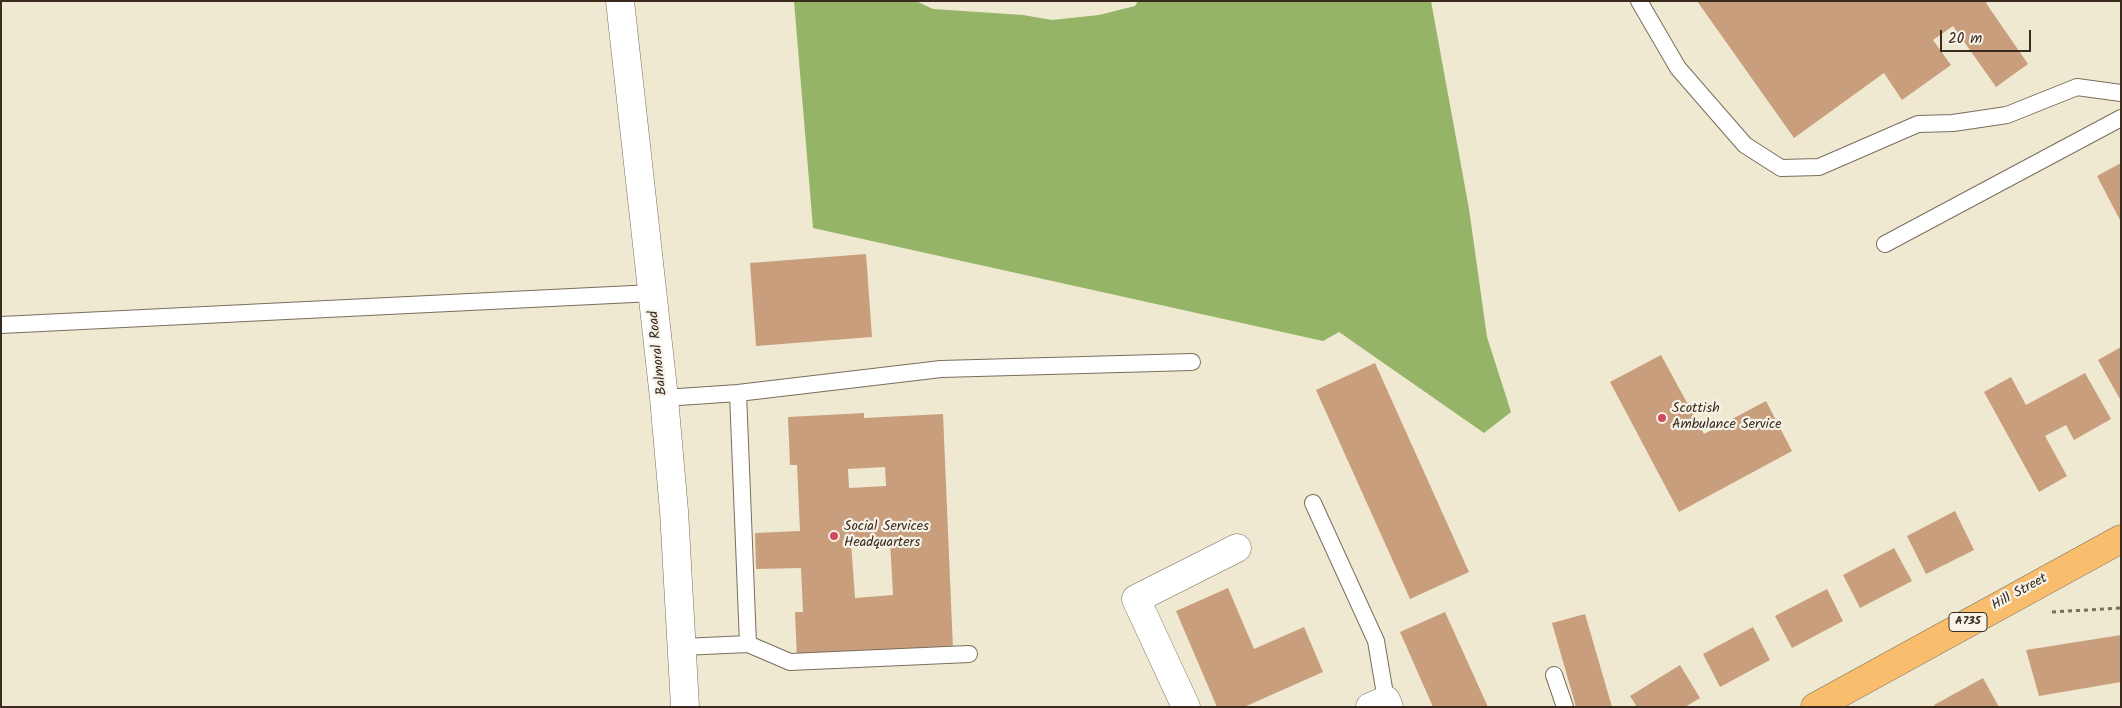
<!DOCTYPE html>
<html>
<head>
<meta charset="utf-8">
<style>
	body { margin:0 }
	#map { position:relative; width:2122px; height:708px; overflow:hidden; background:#efe9d2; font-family:Kalam,sans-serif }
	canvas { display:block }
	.frame { position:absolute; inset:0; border:2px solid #3b2a1e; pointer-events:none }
	.scale { position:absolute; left:1940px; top:30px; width:91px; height:22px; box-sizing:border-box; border:2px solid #3b2a1e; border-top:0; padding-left:6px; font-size:15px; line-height:18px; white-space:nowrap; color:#3b2a1e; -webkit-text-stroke:4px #f7f3e8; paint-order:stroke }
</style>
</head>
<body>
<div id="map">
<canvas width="2122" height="708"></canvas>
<div class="frame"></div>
<div class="scale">20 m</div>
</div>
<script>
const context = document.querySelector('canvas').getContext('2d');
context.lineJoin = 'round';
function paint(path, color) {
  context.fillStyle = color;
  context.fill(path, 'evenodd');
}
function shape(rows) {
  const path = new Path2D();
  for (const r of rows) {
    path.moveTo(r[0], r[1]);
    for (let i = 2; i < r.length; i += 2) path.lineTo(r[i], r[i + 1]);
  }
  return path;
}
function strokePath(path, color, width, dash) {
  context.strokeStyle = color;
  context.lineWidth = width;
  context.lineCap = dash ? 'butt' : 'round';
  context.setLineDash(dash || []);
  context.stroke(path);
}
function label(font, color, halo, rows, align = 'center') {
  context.font = font + ' Kalam,sans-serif';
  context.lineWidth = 4.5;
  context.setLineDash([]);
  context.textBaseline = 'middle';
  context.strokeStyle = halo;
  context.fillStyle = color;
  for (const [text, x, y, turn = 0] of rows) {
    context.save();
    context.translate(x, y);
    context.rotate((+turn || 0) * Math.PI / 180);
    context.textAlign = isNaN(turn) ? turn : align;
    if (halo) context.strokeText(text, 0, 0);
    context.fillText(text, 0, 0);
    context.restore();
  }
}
paint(shape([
	[794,1,916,1,933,9,1023,15,1052,20,1099,15,1135,6,1138,1,1431,1,1469,209,1487,337,1511,412,1484,433,1339,332,1323,341,813,228]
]), '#96b467');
paint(shape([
	[1697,1,1989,1,1986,3,2028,64,1996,87,1953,26,1933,40,1951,65,1902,100,1884,73,1794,138],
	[2121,163,2121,222,2097,176],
	[866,254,872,337,756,346,750,263],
	[2121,347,2121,401,2098,360],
	[1661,355,1704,434,1766,401,1792,451,1679,512,1610,382],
	[1375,363,1469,572,1410,599,1316,390],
	[2085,373,2111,419,2074,440,2066,425,2045,436,2067,476,2039,492,1984,392,2011,377,2026,405],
	[864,413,864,418,943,414,953,649,797,659,795,612,803,612,801,568,756,569,755,533,800,531,797,465,790,465,788,417],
	[885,467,886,486,849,488,848,469],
	[890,540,893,595,855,598,851,543],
	[1955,511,1974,550,1926,574,1907,536],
	[1894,548,1912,581,1860,608,1843,575],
	[1228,588,1254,649,1304,627,1323,672,1244,707,1217,707,1176,611],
	[1827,589,1843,621,1792,648,1775,616],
	[1445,612,1488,707,1433,707,1400,632],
	[1585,614,1612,707,1576,707,1552,623],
	[1753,627,1770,660,1720,687,1703,654],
	[2121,635,2121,682,2039,696,2026,650],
	[1680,665,1700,698,1685,707,1637,707,1630,696],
	[1983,678,1999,707,1935,707,1934,705]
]), '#c99e7c');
const lane = shape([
	[1639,1,1678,68,1745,145,1781,168,1819,167,1918,124,1953,123,2007,115,2077,87,2121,93],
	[1885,244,2121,118],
	[1,325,653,293],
	[738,393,748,644],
	[664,398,738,393,941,369,1192,362],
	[1313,503,1376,641,1386,700],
	[682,647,748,644,790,662,969,654],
	[1554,675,1565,707]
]);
const street = shape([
	[620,1,664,398,674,511,685,707],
	[1186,707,1136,599,1237,548],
	[1370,707,1386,700,1389,707]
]);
const primary = shape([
	[1815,707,2121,539]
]);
strokePath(lane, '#7a6d5d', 18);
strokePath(street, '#7a6d5d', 29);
strokePath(primary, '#7a6d5d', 29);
strokePath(shape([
	[2052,612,2121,608]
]), '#7a6d5d', 3, [4, 4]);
strokePath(lane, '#fff', 16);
strokePath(street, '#fff', 28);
strokePath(primary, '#f9be6d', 28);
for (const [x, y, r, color] of [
	[1662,418,5,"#d1495b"],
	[834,536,5,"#d1495b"]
]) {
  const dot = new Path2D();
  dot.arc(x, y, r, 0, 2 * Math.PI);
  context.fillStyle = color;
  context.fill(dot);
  strokePath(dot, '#f7f3e8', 2);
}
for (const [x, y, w] of [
	[1968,622,38]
]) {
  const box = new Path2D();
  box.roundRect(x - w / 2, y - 9.5, w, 19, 4);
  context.fillStyle = '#f7f3e8';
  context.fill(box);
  strokePath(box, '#3b2a1e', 1);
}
label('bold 12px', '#3b2a1e', null, [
	["A735",1968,622]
]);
label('14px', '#3b2a1e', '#f7f3e8', [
	["Balmoral Road",659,353,-96],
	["Hill Street",2020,593,-29]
]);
label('14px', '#3b2a1e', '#f7f3e8', [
	["Scottish",1672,410],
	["Ambulance Service",1672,426],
	["Social Services",844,528],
	["Headquarters",844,544]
], 'left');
</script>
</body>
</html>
